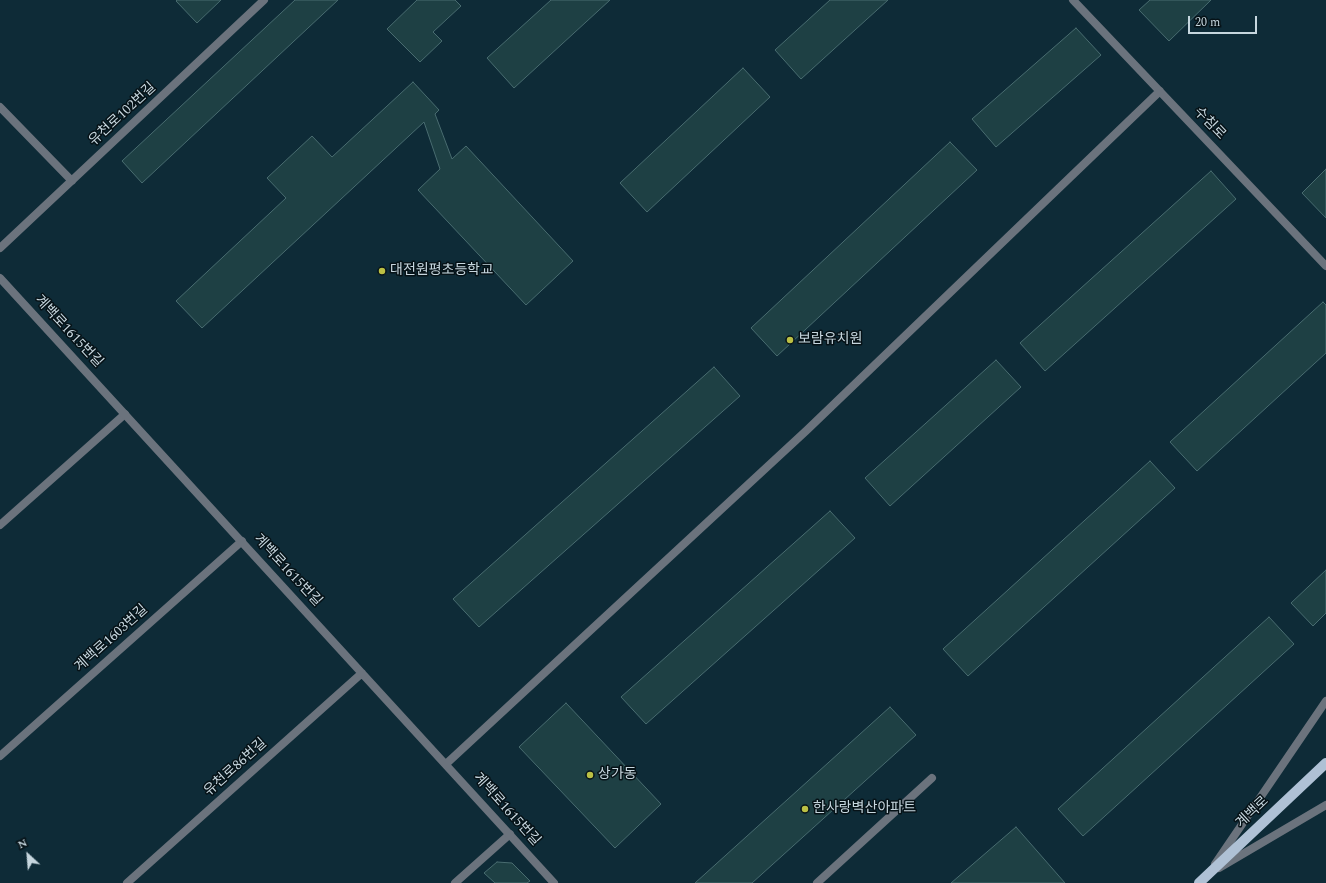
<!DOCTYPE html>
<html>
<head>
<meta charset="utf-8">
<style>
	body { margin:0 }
	#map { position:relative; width:1326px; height:883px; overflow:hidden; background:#0e2b37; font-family:Spectral,serif }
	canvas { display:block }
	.north { position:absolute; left:8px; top:835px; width:40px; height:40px; -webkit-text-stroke:3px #061217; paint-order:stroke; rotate:334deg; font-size:11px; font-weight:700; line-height:16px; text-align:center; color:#c6d6de }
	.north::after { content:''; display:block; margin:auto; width:14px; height:18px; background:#c6d6de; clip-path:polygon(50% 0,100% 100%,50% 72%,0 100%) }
	.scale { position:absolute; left:1188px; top:16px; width:69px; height:18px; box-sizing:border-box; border:2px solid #c6d6de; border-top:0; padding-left:5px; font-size:12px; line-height:14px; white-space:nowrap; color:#c6d6de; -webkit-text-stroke:3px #061217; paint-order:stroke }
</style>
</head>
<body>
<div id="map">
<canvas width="1326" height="883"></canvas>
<div class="north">N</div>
<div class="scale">20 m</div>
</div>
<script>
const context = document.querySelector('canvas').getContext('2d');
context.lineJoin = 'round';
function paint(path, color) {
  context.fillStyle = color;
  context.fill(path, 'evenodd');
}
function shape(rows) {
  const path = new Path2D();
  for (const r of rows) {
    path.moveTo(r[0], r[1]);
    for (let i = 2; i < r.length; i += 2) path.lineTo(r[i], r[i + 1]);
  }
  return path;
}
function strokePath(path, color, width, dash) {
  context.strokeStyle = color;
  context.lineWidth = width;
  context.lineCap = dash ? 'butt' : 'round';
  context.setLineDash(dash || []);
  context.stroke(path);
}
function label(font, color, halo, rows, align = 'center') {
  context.font = font + ' Spectral,"Noto Sans KR",serif';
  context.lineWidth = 3;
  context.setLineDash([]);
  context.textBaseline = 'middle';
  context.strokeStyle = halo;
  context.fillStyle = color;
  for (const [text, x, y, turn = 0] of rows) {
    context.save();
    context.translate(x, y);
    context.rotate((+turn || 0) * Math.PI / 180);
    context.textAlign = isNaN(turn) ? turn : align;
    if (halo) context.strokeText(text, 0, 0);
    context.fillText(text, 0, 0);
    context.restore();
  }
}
const building = shape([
	[177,0,221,0,197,23,176,1,177,0],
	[295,0,338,0,142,183,122,161,295,0],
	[417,0,455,0,461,6,433,32,442,41,420,62,387,29,417,0],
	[551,0,610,0,514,88,487,58,551,0],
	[830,0,888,0,801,79,775,50,830,0],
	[1150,0,1211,0,1169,41,1139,10,1150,0],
	[1076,28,1101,55,996,147,972,119,1076,28],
	[743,68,770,97,647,212,620,183,743,68],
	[413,82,439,110,435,114,452,159,466,146,573,261,526,305,418,190,440,169,424,122,202,328,176,301,286,198,267,178,312,136,332,157,413,82],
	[950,142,977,170,777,356,751,328,950,142],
	[1326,169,1326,218,1302,193,1326,169],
	[1211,171,1236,199,1045,371,1020,343,1211,171],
	[1323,302,1326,305,1326,353,1197,471,1170,442,1323,302],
	[996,360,1021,387,890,506,865,478,996,360],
	[714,367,740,396,479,627,453,599,714,367],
	[1150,461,1175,488,968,676,943,649,1150,461],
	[830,511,855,538,646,724,621,697,830,511],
	[1326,570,1326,613,1313,626,1291,603,1326,570],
	[1269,617,1294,644,1083,836,1058,809,1269,617],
	[566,703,661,804,615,848,519,747,566,703],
	[890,707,916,735,752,883,695,883,890,707],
	[1016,827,1065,883,951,883,1016,827],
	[497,862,512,863,530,881,527,883,495,883,484,873,497,862]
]);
paint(building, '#1e4044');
strokePath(building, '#496c70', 1);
strokePath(shape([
	[0,525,125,414],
	[0,756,242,541],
	[455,883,510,834]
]), '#6b737d', 8);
strokePath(shape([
	[1073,0,1326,266],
	[0,107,72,181],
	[0,248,264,0],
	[0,278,554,883],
	[446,764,807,430,1160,91],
	[1215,864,1326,701],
	[1219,868,1326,805],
	[127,883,362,673],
	[817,883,932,778]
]), '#6b737d', 8);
strokePath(shape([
	[1199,883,1326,763]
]), '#afc1d5', 10);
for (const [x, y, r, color] of [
	[382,271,4,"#bbc044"],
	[790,340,4,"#bbc044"],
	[590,775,4,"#bbc044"],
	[805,809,4,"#bbc044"]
]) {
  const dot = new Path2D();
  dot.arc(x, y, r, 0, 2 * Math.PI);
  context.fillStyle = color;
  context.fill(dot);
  strokePath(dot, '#061217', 1.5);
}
label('14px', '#c6d6de', '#061217', [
	["유천로102번길",123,115,-43],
	["수침로",1209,124,46],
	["계백로1615번길",68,332,47],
	["계백로1615번길",287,571,47],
	["계백로1603번길",112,639,-42],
	["유천로86번길",236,768,-42],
	["계백로1615번길",506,810,48],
	["계백로",1253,813,-43]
]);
label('14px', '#c6d6de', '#061217', [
	["대전원평초등학교",390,271],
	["보람유치원",798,340],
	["상가동",598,775],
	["한사랑벽산아파트",813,809]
], 'left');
</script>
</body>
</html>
